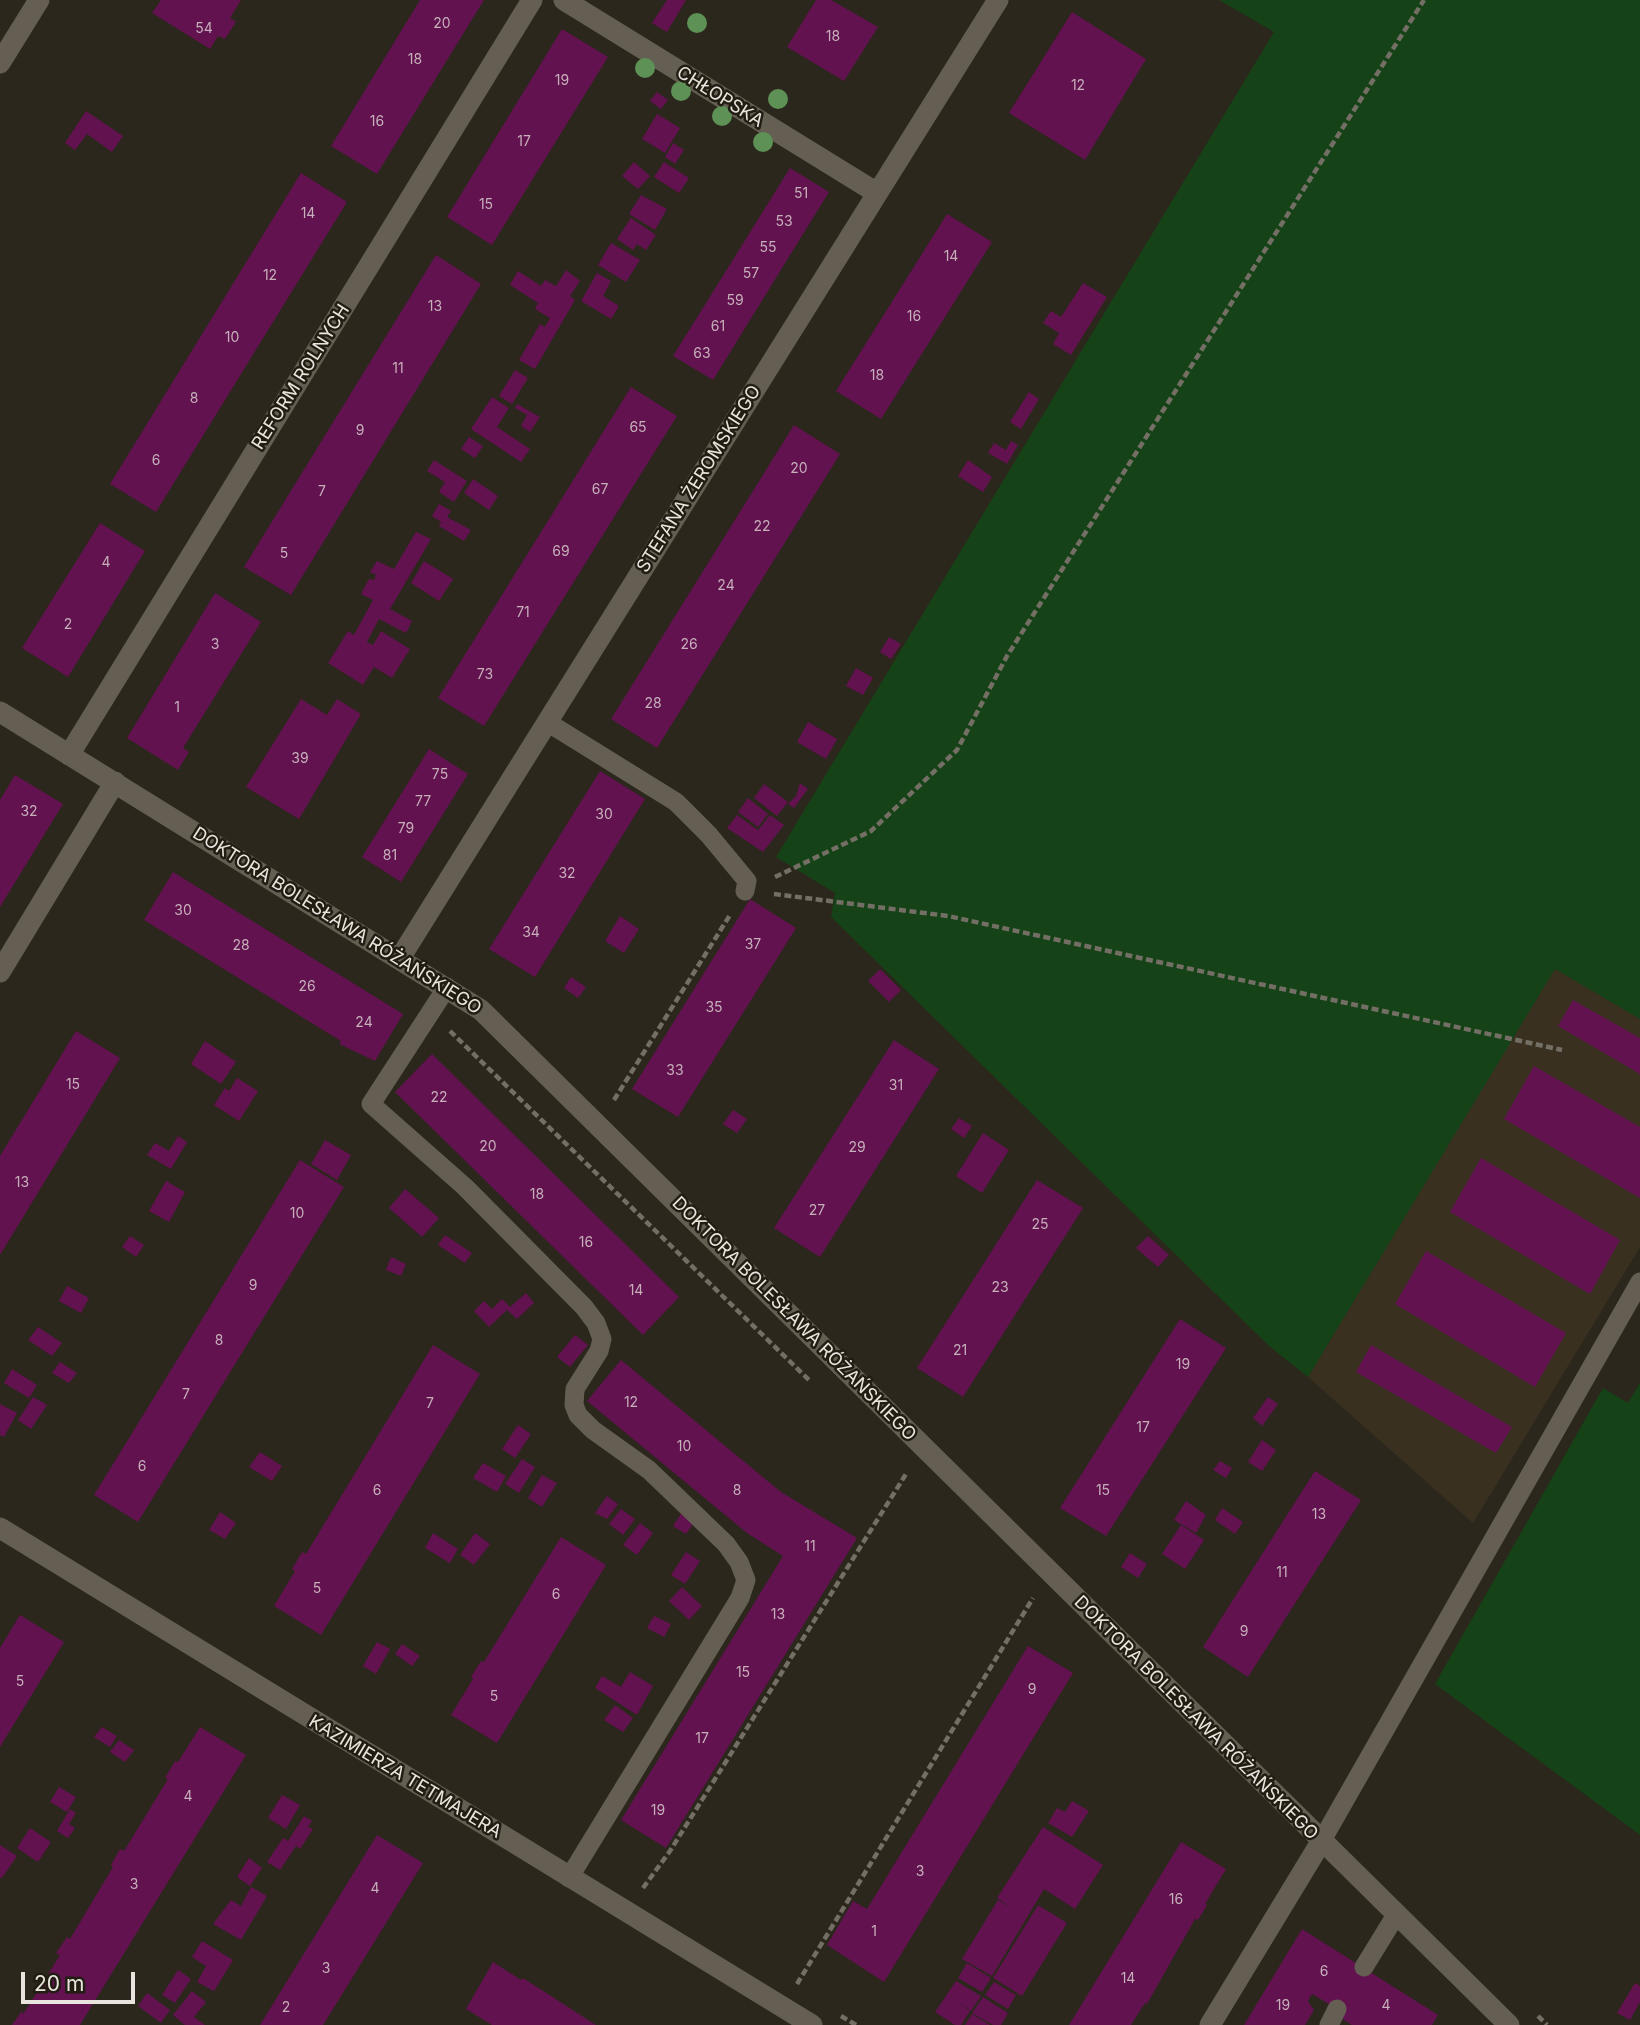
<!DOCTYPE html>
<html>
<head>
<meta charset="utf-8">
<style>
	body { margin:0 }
	#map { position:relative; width:1640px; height:2025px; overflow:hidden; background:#2c271c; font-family:Inter,sans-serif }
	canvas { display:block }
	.scale { position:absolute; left:21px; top:1972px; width:114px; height:32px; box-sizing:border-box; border:4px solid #e9e5de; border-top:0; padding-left:9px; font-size:21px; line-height:24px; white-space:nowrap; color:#e9e5de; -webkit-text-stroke:5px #221d13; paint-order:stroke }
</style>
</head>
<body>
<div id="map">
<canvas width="1640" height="2025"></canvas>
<div class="scale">20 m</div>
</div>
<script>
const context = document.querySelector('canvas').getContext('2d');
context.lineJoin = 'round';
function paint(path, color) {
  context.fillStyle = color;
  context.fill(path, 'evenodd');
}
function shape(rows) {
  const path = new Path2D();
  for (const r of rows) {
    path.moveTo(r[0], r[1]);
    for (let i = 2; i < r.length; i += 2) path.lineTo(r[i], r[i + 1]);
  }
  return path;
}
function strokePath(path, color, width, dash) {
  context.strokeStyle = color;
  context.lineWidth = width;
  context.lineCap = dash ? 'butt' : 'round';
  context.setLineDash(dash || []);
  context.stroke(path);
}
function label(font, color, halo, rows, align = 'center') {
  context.font = font + ' Inter,sans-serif';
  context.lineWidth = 5;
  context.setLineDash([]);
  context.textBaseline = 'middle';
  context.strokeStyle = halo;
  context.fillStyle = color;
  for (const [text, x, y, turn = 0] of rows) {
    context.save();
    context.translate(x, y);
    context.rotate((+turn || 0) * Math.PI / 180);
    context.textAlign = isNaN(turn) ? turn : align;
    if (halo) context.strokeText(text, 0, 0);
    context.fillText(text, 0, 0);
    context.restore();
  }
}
paint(shape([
	[1555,968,1640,1019,1640,1247,1473,1523,1308,1377]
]), '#393020');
paint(shape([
	[1219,0,1640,0,1640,1019,1555,969,1308,1377,1269,1346,831,917,835,893,776,857,1274,32],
	[1640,1383,1640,1835,1435,1684,1603,1388,1628,1403]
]), '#164217');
paint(shape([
	[161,0,241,0,230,18,236,22,225,39,218,36,210,49,152,13],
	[420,0,484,0,377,174,331,146],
	[667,0,686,0,667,32,652,23],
	[816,0,831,0,878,27,844,81,787,47],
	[1072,12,1146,59,1085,160,1009,113],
	[562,29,608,57,492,245,447,217],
	[657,92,668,100,661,109,650,101],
	[86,111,123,136,112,152,87,134,75,150,65,143],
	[657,114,680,128,665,153,642,139],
	[673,143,684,150,675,164,665,157],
	[634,162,650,176,638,189,622,176],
	[664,162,689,178,679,193,654,177],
	[790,168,829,192,713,380,673,356],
	[301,173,347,202,156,512,110,484],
	[641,195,667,209,655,230,629,214],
	[947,214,992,242,881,419,836,391],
	[631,218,656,235,646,250,637,244,633,250,617,239],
	[611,243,640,260,626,282,598,265],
	[436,255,481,284,291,595,244,567],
	[566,270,580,281,570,296,575,300,535,369,519,360,540,324,545,327,550,318,535,309,538,303,510,285,518,271,541,286,545,280,556,286],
	[597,273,611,281,603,296,619,306,611,319,581,301],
	[1083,283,1107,297,1071,355,1053,344,1059,333,1043,323,1051,311,1061,317],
	[515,370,528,378,512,404,499,396],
	[631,387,677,416,484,726,438,698],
	[1029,392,1039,399,1021,429,1010,422],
	[492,397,509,408,497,427,530,449,521,462,471,429],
	[517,404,540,417,530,432,521,426,527,415,515,408],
	[794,425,840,454,657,748,611,719],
	[469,437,483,446,475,458,461,449],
	[1011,441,1018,445,1007,464,988,453,994,443,1006,450],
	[434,460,467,481,454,502,439,492,445,482,427,471],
	[968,460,992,477,983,492,958,476],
	[473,479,498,496,489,510,464,493],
	[439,504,451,511,447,517,471,530,464,541,439,526,441,522,432,516],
	[100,523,145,551,68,677,22,648],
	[416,532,431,539,390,609,412,621,406,633,379,619,367,642,373,645,381,631,410,649,392,678,374,667,363,685,328,663,348,631,354,635,373,600,361,594,369,579,374,580,376,575,370,572,377,561,394,569],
	[424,561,453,579,439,601,411,583],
	[215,593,261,622,183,748,189,752,178,770,127,738],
	[889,637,901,644,891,659,880,652],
	[856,668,873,678,863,695,846,686],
	[301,699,327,715,337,699,361,714,299,819,246,787],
	[808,722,837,739,826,759,797,742],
	[429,749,468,774,401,882,362,857],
	[600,771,645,799,535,977,489,949],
	[15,775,63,804,0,907,0,800],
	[800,783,808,789,794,808,788,804,796,796],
	[764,784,788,802,777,816,754,798],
	[748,798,768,814,758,827,738,812],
	[737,815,758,830,770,815,784,825,763,852,727,828],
	[173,872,403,1014,375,1061,339,1044,341,1041,144,920],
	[750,899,796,928,678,1117,632,1089],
	[620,916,639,929,624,953,605,941],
	[880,969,901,990,889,1002,868,981],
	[571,977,586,987,578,998,564,988],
	[1573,1000,1640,1038,1640,1074,1558,1026],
	[76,1031,120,1058,0,1255,0,1156],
	[894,1040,939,1069,820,1257,774,1228],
	[205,1041,236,1062,221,1084,191,1064],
	[432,1054,679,1297,643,1335,395,1092],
	[1534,1066,1640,1127,1640,1198,1504,1119],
	[237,1078,258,1091,239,1121,214,1105,225,1088,229,1091],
	[733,1110,747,1119,737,1133,723,1124],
	[959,1118,972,1126,964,1138,951,1129],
	[983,1133,1009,1150,982,1193,956,1176],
	[178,1136,187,1142,171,1169,147,1155,155,1143,169,1151],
	[325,1140,351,1155,337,1180,311,1164],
	[1481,1158,1620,1240,1590,1294,1450,1212],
	[300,1160,344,1187,138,1522,94,1495],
	[1037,1180,1083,1208,963,1397,917,1368],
	[166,1181,185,1192,169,1222,149,1211],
	[405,1189,439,1218,422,1237,389,1208],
	[445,1235,472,1253,465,1263,438,1245],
	[130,1236,144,1245,136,1257,122,1247],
	[1148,1236,1169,1255,1158,1267,1136,1248],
	[1426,1251,1566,1333,1535,1387,1395,1304],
	[391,1257,406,1264,401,1276,386,1270],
	[67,1286,89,1298,81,1313,59,1301],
	[526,1293,534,1303,517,1319,507,1310,489,1327,474,1311,484,1301,492,1309,502,1299,510,1307],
	[1180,1319,1226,1348,1106,1536,1060,1508],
	[38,1327,62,1343,52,1356,28,1340],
	[575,1335,588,1345,570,1367,557,1357],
	[433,1345,480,1374,321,1635,274,1606,295,1571,292,1569,302,1552,306,1554],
	[1371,1345,1512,1427,1496,1453,1356,1372],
	[621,1360,781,1492,857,1538,666,1848,621,1820,783,1556,747,1533,587,1401],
	[60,1362,77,1373,69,1383,52,1373],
	[12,1369,37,1385,29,1398,4,1383],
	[33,1397,47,1405,31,1429,18,1420],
	[1268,1397,1278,1404,1262,1426,1253,1418],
	[0,1404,17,1413,4,1437,0,1435],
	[518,1425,531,1434,515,1458,502,1449],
	[1262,1440,1276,1450,1262,1471,1248,1462],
	[260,1452,282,1466,272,1481,249,1467],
	[522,1459,535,1467,519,1493,505,1484],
	[1220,1461,1232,1468,1226,1478,1213,1470],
	[483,1463,506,1476,497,1492,473,1478],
	[1315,1471,1361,1500,1248,1677,1203,1647],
	[542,1475,557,1483,542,1507,528,1498],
	[607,1496,618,1504,607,1519,595,1513],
	[1186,1501,1206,1515,1196,1533,1174,1520],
	[1222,1508,1243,1522,1235,1534,1215,1520],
	[621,1509,635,1519,623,1535,609,1524],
	[220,1512,236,1523,225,1539,209,1530],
	[682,1512,695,1521,686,1534,673,1526],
	[640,1523,653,1533,637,1555,623,1545],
	[1181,1525,1204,1540,1185,1569,1162,1554],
	[433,1533,458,1549,450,1563,425,1548],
	[475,1533,490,1544,474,1565,460,1555],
	[561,1537,606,1565,497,1743,451,1715,473,1679,471,1677,481,1661,484,1662],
	[686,1552,700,1561,685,1584,671,1575],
	[1130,1553,1147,1564,1138,1578,1121,1567],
	[682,1587,702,1606,689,1620,669,1601],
	[20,1615,64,1642,0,1747,0,1648],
	[654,1616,671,1624,664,1637,647,1628],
	[377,1642,390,1649,376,1674,363,1666],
	[402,1644,420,1656,412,1666,395,1654],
	[1028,1646,1073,1673,884,1982,827,1945,853,1901,867,1909],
	[630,1672,653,1686,637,1715,595,1688,602,1676,621,1687],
	[615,1705,633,1718,623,1732,604,1720],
	[102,1727,117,1736,110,1747,94,1737],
	[200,1727,246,1755,80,2025,12,2025,21,2012,24,2013,60,1955,56,1953,67,1937,70,1939,113,1867,111,1865,120,1849,124,1851,168,1779,165,1778,175,1761,178,1762],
	[119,1740,134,1750,125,1762,110,1752],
	[59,1787,76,1797,67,1812,50,1802],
	[282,1795,300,1805,286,1829,268,1818],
	[1072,1801,1089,1811,1072,1837,1048,1823,1057,1808,1065,1812],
	[70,1809,76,1813,69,1824,75,1828,68,1838,57,1831],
	[304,1816,312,1821,308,1827,313,1829,300,1849,296,1846,280,1870,267,1862,283,1838,288,1841],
	[1043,1827,1103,1865,1075,1909,1044,1889,992,1976,962,1959,998,1900,1012,1908,997,1898],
	[30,1828,51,1842,38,1862,17,1848],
	[377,1835,423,1863,325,2022,323,2025,260,2025],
	[1181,1842,1226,1869,1205,1904,1207,1905,1198,1920,1195,1919,1147,2004,1145,2003,1131,2025,1069,2025],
	[0,1845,17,1856,2,1878,0,1877],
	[249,1858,262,1868,250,1886,237,1877],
	[251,1887,267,1896,241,1940,213,1924,231,1900,241,1906],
	[1038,1905,1067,1923,1022,1996,993,1978],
	[1302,1929,1438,2015,1432,2025,1352,2025,1341,2018,1344,2013,1312,1994,1308,2001,1314,2010,1305,2025,1244,2025],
	[202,1941,233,1960,214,1991,197,1982,206,1966,192,1957],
	[493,1962,521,1980,523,1978,596,2025,492,2025,466,2009],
	[967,1963,991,1978,982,1992,958,1978],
	[178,1970,191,1979,175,2003,162,1995],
	[956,1981,981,1996,971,2011,958,2002,970,2011,961,2025,955,2025,935,2012],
	[994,1982,1016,1995,1008,2009,985,1995],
	[1635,1983,1640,1986,1640,2002,1630,2020,1617,2013],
	[192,1991,206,2002,194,2017,205,2025,185,2025,173,2015],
	[147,1993,170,2010,161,2023,138,2006],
	[983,1997,1008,2013,1001,2025,993,2025,972,2013],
	[972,2014,990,2025,965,2025]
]), '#61124f');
strokePath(shape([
	[775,877,871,831,957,750,1007,656,1424,0],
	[774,894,948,916,1562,1050],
	[450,1031,810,1381],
	[614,1100,730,915],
	[643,1888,670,1851,906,1474],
	[797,1984,1033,1598],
	[841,2016,856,2025],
	[1538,2016,1547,2025]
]), '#736f65', 4.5, [7, 3.5]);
strokePath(shape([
	[547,722,676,802,709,835,747,881,745,891],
	[447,987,371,1104,465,1187,584,1307,596,1323,602,1339,599,1351,575,1389,574,1405,578,1415,593,1430,649,1470,726,1544,739,1562,746,1580,740,1598,569,1878],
	[1321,1842,1640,1282],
	[1364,1967,1396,1915],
	[1329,2025,1337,2009]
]), '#655e53', 19);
strokePath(shape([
	[564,0,877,193],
	[0,63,39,0],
	[0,712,481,1010,1509,2025],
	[69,755,532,0],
	[400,958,998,0],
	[0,972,115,782],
	[0,1528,812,2025],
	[1210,2025,1321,1842]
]), '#655e53', 21);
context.fillStyle = '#5e9156';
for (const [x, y] of [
	[697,23],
	[645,68],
	[681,91],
	[778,99],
	[722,116],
	[763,142]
]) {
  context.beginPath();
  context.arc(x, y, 10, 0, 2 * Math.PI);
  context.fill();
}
label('14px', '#c7b0ba', null, [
	["20",442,24],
	["54",204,29],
	["18",833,37],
	["18",415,60],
	["19",562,81],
	["12",1078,86],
	["16",377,122],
	["17",524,142],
	["51",801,194],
	["15",486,205],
	["14",308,214],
	["53",784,222],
	["55",768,248],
	["14",951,257],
	["57",751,274],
	["12",270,276],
	["59",735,301],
	["13",435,307],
	["16",914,317],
	["61",718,327],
	["10",232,338],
	["63",702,354],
	["11",398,369],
	["18",877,376],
	["8",194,399],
	["65",638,428],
	["9",360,431],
	["6",156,461],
	["20",799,469],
	["67",600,490],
	["7",322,492],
	["22",762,527],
	["69",561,552],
	["5",284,554],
	["4",106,563],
	["24",726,586],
	["71",523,613],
	["2",68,625],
	["3",215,645],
	["26",689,645],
	["73",485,675],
	["28",653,704],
	["1",177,708],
	["39",300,759],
	["75",440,775],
	["77",423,802],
	["32",29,812],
	["30",604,815],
	["79",406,829],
	["81",390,856],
	["32",567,874],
	["30",183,911],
	["34",531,933],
	["37",753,945],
	["28",241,946],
	["26",307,987],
	["35",714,1008],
	["24",364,1023],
	["33",675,1071],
	["15",73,1085],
	["31",896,1086],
	["22",439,1098],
	["20",488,1147],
	["29",857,1148],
	["13",22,1183],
	["18",537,1195],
	["27",817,1211],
	["10",297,1214],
	["25",1040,1225],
	["16",586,1243],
	["9",253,1286],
	["23",1000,1288],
	["14",636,1291],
	["8",219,1341],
	["21",960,1351],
	["19",1183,1365],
	["7",186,1395],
	["12",631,1403],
	["7",430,1404],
	["17",1143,1428],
	["10",684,1447],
	["6",142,1467],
	["6",377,1491],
	["8",737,1491],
	["15",1103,1491],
	["13",1319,1515],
	["11",810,1547],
	["11",1282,1573],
	["5",317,1589],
	["6",556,1595],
	["13",778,1615],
	["9",1244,1632],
	["15",743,1673],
	["5",20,1682],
	["9",1032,1690],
	["5",494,1697],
	["17",702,1739],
	["4",188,1797],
	["19",658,1811],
	["3",920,1872],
	["3",134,1885],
	["4",375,1889],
	["16",1176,1900],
	["1",874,1932],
	["3",326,1969],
	["6",1324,1972],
	["14",1128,1979],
	["19",1283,2006],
	["4",1386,2006],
	["2",286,2008]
]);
label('18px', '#e9e5de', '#221d13', [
	["CHŁOPSKA",720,97,32],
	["REFORM ROLNYCH",301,377,-58],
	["STEFANA ŻEROMSKIEGO",699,479,-58],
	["DOKTORA BOLESŁAWA RÓŻAŃSKIEGO",337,921,32],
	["DOKTORA BOLESŁAWA RÓŻAŃSKIEGO",794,1319,45],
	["DOKTORA BOLESŁAWA RÓŻAŃSKIEGO",1196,1718,45],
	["KAZIMIERZA TETMAJERA",405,1777,31]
]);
</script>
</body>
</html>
